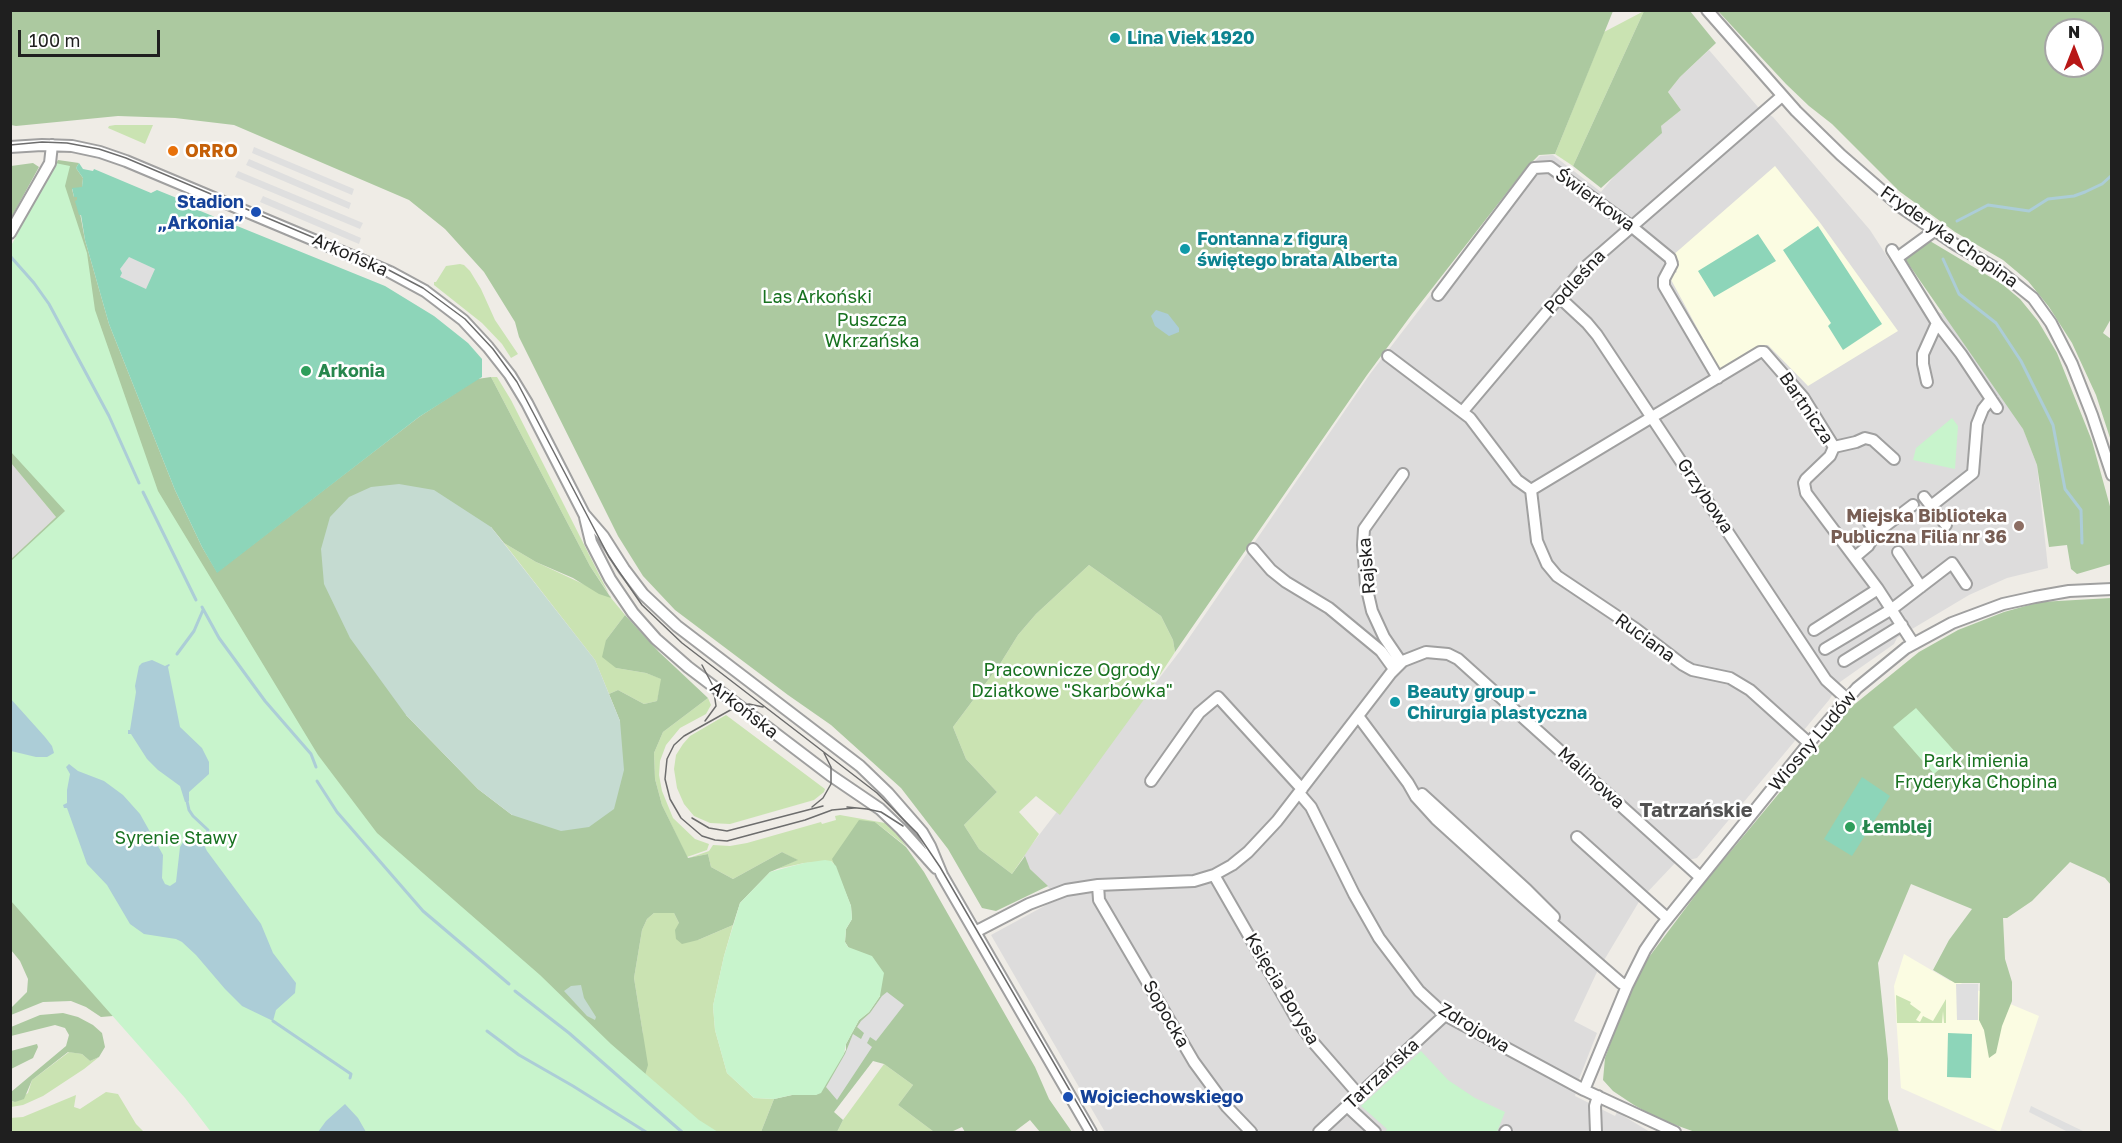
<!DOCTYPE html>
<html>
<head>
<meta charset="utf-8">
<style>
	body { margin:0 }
	#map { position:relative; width:2122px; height:1143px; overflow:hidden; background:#efece6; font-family:"Golos Text",sans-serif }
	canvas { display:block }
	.frame { position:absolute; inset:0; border:12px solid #1f1f1f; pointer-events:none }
	.north { position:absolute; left:2044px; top:18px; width:60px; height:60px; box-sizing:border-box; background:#fff; border:2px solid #a5a5a5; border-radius:50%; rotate:0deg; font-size:16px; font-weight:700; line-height:24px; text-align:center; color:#1f1f1f }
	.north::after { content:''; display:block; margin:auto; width:21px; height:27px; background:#b81716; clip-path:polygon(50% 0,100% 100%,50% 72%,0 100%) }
	.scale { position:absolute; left:18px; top:30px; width:142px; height:27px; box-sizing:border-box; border:3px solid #1f1f1f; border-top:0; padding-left:8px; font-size:18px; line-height:21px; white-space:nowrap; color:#1f1f1f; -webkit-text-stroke:4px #fff; paint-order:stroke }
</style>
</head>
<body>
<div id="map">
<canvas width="2122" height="1143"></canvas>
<div class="frame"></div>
<div class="north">N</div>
<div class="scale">100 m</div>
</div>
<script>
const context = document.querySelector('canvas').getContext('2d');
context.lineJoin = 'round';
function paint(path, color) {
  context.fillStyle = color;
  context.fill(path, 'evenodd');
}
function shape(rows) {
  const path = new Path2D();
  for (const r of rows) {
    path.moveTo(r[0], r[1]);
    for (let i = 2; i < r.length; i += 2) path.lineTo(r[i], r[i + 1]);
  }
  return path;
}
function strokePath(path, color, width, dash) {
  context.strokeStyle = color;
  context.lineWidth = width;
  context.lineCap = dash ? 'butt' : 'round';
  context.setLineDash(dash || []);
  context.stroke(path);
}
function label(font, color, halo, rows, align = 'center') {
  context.font = font + ' "Golos Text",sans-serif';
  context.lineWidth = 5;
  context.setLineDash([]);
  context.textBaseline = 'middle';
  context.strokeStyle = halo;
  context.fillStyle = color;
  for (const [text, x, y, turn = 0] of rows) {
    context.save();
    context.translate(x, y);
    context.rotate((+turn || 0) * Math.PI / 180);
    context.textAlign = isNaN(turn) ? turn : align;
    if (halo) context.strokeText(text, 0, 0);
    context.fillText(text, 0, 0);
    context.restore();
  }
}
paint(shape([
	[1709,50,1758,107,1773,117,1870,230,1927,318,1938,312,1950,316,1991,345,2037,465,2048,568,2007,578,1969,595,1897,638,1894,644,1840,682,1829,700,1697,858,1675,863,1640,900,1597,972,1574,1021,1597,1033,1579,1079,1575,1096,1615,1116,1617,1112,1650,1132,1105,1132,991,935,1059,898,1030,869,1023,856,1180,651,1370,374,1528,168,1540,156,1553,155,1601,192,1621,168,1661,133,1661,126,1681,110,1668,92,1680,77],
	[11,463,56,517,11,559]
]), '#dddcdc');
paint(shape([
	[1775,166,1821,224,1898,331,1808,386,1768,345,1758,347,1720,370,1669,276,1677,272,1674,267,1679,261,1672,256],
	[1904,954,1950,981,1953,980,2039,1016,2000,1132,1901,1088,1894,986]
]), '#fbfce2');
paint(shape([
	[1644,11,1573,166,1555,154,1604,32],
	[115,125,153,125,145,144,108,128,109,126],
	[460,264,464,265,470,271,481,289,495,320,518,354,511,358,502,344,482,323,434,285,434,282,436,282,446,266],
	[491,377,497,377,511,400,611,598,625,615,606,640,616,668,646,673,662,679,657,701,644,704,618,690,609,694,595,660,504,543,536,562,611,597,590,566],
	[1089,565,1161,616,1173,640,1175,652,1145,698,1060,815,1036,796,1019,812,1039,834,1012,874,979,849,964,825,997,792,966,759,953,727,1000,664,1018,635,1036,614],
	[708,698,711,705,706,714,680,728,666,745,660,761,659,775,662,791,673,818,695,839,709,844,707,850,687,857,662,805,655,779,654,753,663,732],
	[726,715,825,789,824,792,814,800,730,824,710,823,694,816,684,804,677,788,674,769,676,755,683,744,690,736],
	[840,815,885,823,890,825,907,847,875,822,836,866,831,861,804,863,777,869,797,860,782,852,733,879,711,867,708,854,689,858,709,851,713,845,730,846,747,843,821,822,822,824,836,820,835,816],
	[654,913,674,913,679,923,698,940,733,925,724,956,713,1006,715,1030,727,1073,754,1098,774,1099,761,1132,715,1132,142,942,643,1034,634,978,642,930,647,919],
	[1896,995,1911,1002,1910,1004,1921,1012,1916,1020,1920,1022,1923,1016,1933,1021,1946,999,1946,1023,1944,1023,1943,1011,1942,1023,1897,1023],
	[69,1052,82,1054,90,1061,99,1057,84,1069,43,1096,23,1105,11,1107,10,1101,15,1102,28,1093,32,1080],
	[884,1064,913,1085,898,1105,934,1132,837,1132,843,1120],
	[106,1092,118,1094,136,1124,144,1132,11,1132,10,1118,23,1117,76,1095,74,1107,80,1109]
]), '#cae3b2');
paint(shape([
	[10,11,1613,11,1555,154,1539,155,1526,168,1412,314,1367,375,1175,652,1173,640,1161,616,1089,565,1036,614,1018,635,1000,664,953,727,966,759,997,792,964,825,979,849,1012,874,1025,856,1030,869,1048,886,996,911,982,908,948,849,901,788,831,725,788,695,675,610,643,576,618,536,519,337,515,322,484,272,445,229,409,200,234,125,175,118,118,116,16,126,11,125],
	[1644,11,1690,11,1716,43,1680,77,1668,92,1681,110,1661,126,1662,133,1601,188,1573,166],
	[1718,11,2111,11,2112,317,2103,333,2111,339,2111,441,2096,395,2072,343,2049,307,2028,281,2003,260,1955,232,1899,191,1832,124,1809,106,1786,84],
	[2056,30,2092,30,2092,66,2056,66],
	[58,160,79,163,76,168,83,178,82,188,72,189,74,197,77,197,85,240,109,324,175,490,202,547,217,572,419,417,477,379,491,377,590,566,611,598,599,594,573,578,536,562,504,543,491,527,406,715,478,789,512,815,620,721,609,694,618,690,644,704,657,701,661,679,646,673,616,668,602,657,606,640,625,615,659,652,708,698,663,732,654,753,655,779,662,805,688,858,708,854,711,867,733,879,782,852,798,860,770,872,740,903,733,925,698,940,682,944,676,939,675,930,679,923,674,913,654,913,647,919,642,930,634,978,648,1065,645,1075,137,1014,101,1017,86,1007,71,1001,43,1002,11,1015,10,1009,27,992,28,979,20,961,11,950,11,559,56,517,11,463,11,247],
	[33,163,39,167,11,218,11,166],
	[1930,241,2002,284,2020,299,2038,321,2057,353,2092,441,2111,510,2111,564,2077,574,2071,569,2067,545,2049,547,2037,465,2023,429,1905,259],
	[2111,598,2111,885,2105,878,2070,862,2032,901,2007,918,2003,918,2005,959,2012,982,2012,1001,2002,1026,1996,1053,1989,1058,1984,1030,1979,1020,1980,983,1955,983,1933,970,1949,940,1972,909,1911,884,1878,963,1888,1059,1888,1099,1899,1132,1695,1132,1659,1119,1634,1105,1613,1091,1603,1080,1605,1058,1627,998,1646,961,1706,881,1850,708,1919,652,1958,630,2004,612,2040,602],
	[859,820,875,822,906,847,924,872,1035,1067,1049,1099,1072,1132,1040,1132,1030,1120,1014,1132,965,1132,962,1127,951,1132,934,1132,898,1105,913,1085,884,1064,873,1061,834,1112,843,1120,837,1132,761,1132,774,1099,792,1095,816,1095,846,1050,846,1044,859,1020,869,1012,880,996,845,942,846,929,852,919,851,906,832,859],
	[63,1013,78,1017,93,1025,102,1033,105,1047,99,1057,90,1061,82,1054,68,1052,32,1080,24,1099,15,1102,11,1101,11,1092,66,1046,69,1035,65,1028,55,1025,11,1036,11,1027,40,1015],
	[37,1044,38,1047,33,1058,11,1069,11,1051]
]), '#acc9a0');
paint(shape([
	[399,484,434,490,491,527,595,660,620,721,624,770,614,809,589,827,561,831,512,815,478,789,406,715,350,638,324,584,321,549,330,517,349,497,371,487],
	[581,985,584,998,596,1017,595,1020,587,1016,564,991,571,986]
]), '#c5dbd1');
paint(shape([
	[55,163,70,166,65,186,87,253,95,310,158,491,318,755,377,833,540,975,611,1044,699,1120,718,1132,211,1132,185,1098,140,1047,11,901,11,561,65,511,11,452,11,246],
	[1952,418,1958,426,1955,469,1913,460,1916,448],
	[1916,708,1957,754,1934,774,1893,727],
	[825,860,831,861,836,866,851,906,852,919,846,929,845,942,848,947,872,956,884,973,880,996,869,1012,859,1020,846,1044,844,1054,821,1093,816,1095,792,1095,774,1099,754,1098,727,1073,715,1030,713,1006,724,956,740,903,770,872,804,863],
	[1421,1051,1448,1080,1475,1098,1505,1112,1497,1132,1385,1132,1387,1129,1361,1106]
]), '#c8f4cc');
paint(shape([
	[79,163,83,169,93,171,94,169,151,193,157,190,199,207,198,210,215,217,385,286,434,316,468,343,482,359,482,377,419,417,217,573,202,547,175,490,109,324,85,240,81,215,79,215,75,201,77,200,77,197,74,197,72,188,82,187,83,178,76,168],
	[1818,226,1882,324,1843,350,1828,326,1831,323,1783,250],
	[1758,234,1776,261,1714,297,1698,271],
	[1862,777,1890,796,1852,856,1824,839],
	[1948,1033,1972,1034,1971,1078,1947,1077]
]), '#8dd5b9');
paint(shape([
	[254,147,354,189,352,195,252,153],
	[249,159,351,203,349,209,246,165],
	[238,171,363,223,360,229,235,177],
	[263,196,361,238,359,244,260,202],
	[129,257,155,269,146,289,120,277,122,273,120,269],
	[1956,984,1978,984,1978,1020,1957,1020],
	[887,992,904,1005,876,1041,870,1037,867,1043,872,1047,837,1100,826,1087,845,1054,853,1034,861,1039,864,1033,857,1027,861,1021,870,1013,882,996],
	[2031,1106,2085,1132,2068,1132,2029,1112]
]), '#dfdfdf');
paint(shape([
	[1156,310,1168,314,1179,328,1179,332,1169,336,1155,326,1151,316],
	[152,660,165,666,169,664,170,665,168,667,180,727,202,748,209,762,209,774,189,792,189,801,185,802,180,786,158,770,147,759,131,734,128,734,128,730,130,730,136,692,135,686,139,666,142,663],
	[10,698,45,737,52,746,54,753,47,757,36,757,11,751],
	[69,764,78,771,104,781,123,795,140,814,163,855,162,878,165,884,170,886,176,882,180,847,185,839,195,844,204,841,207,843,205,847,207,851,261,924,273,953,296,983,295,993,276,1010,273,1021,242,1006,225,989,196,955,182,942,176,939,144,934,130,924,107,885,87,864,67,808,64,808,63,805,67,803,67,790,70,774,66,767],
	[345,1104,358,1118,366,1132,318,1132,326,1121]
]), '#accdd7');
strokePath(shape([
	[1957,221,1988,205,2029,211,2048,199,2074,196,2085,192,2102,184,2112,175],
	[11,257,34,283,49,304,109,416,139,483],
	[1943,259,1959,294,1996,323,2021,361,2053,425,2065,489,2081,510,2082,543],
	[143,492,196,600],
	[202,607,219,638,265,701,311,754,316,767],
	[177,654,194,631,203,610],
	[317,781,337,812,423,911,509,984],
	[187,801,189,810,193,816,208,830,205,842],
	[515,991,569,1033,682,1132],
	[273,1021,351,1074,350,1078],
	[487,1031,519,1055,573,1086,646,1132]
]), '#accdd7', 3);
const minor = shape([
	[1707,10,1796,111,1841,155,1902,208,1956,245,1997,269,2033,298,2051,323,2072,364,2092,415,2112,475],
	[10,147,42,145,72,146,100,152,126,161,390,272,425,291,463,320,488,347,510,375,527,403,584,514,603,536,624,569,643,594,677,626,860,766,888,793,922,832,930,846,942,875,1091,1132],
	[10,233,50,163,52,145],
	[1892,250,1937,323,1923,354,1923,364,1927,382],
	[1897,258,1934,231],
	[1438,295,1534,168,1550,167,1631,226,1670,258,1672,264,1664,279,1664,286,1718,378],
	[1559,297,1587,323,1597,335,1826,680,1847,699],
	[1937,323,1961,354,1997,408],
	[1388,356,1470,418,1517,480,1531,490],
	[1463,411,1583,269,1782,96],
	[1834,447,1856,442,1865,438,1873,440,1894,459],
	[1531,490,1760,352,1764,352,1803,397,1834,447,1830,456,1806,479,1804,483,1806,493,1878,589,1913,643],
	[1531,490,1537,541,1547,564,1557,576,1636,629,1683,665,1692,670,1730,678,1750,690,1809,743],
	[1924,497,1946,525],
	[1931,506,1973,473,1977,424,1983,409,1991,399],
	[585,517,591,542,610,579,633,613,656,639,688,667,830,775,880,809,901,829,936,868],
	[1868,521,1876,533],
	[1253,549,1271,570,1286,582,1329,608,1381,651,1394,669],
	[1898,552,1921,587],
	[1855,557,1868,546,1876,533,1913,505],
	[1814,630,1878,589],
	[1825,649,1892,609,1952,563,1966,584],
	[1844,661,1902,625],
	[1401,662,1384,637,1372,611,1366,585,1363,545,1364,529,1403,474],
	[1358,716,1408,783,1416,797,1436,819,1520,895,1621,983,1627,986],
	[1151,781,1199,713,1218,697,1302,789],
	[1299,793,1311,807,1354,894,1379,938,1419,991,1445,1015,1584,1090,1675,1132],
	[1422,794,1527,890,1554,917],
	[1577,837,1667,918],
	[1214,875,1299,1023,1312,1041,1359,1095],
	[1098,885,1099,900,1194,1062,1227,1107,1251,1132],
	[975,932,1029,904,1066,890,1098,885,1194,881,1214,875,1232,865,1248,852,1277,821,1391,673,1403,661,1426,652,1448,654,1458,659,1700,877],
	[1584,1090,1627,986,1645,950,1660,928,1809,743,1857,688,1906,648,1952,623,2003,604,2035,597,2069,591,2112,589],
	[1347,1106,1375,1132],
	[1319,1132,1445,1015],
	[1505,1132,1506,1131],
	[1596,1132,1595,1106,1598,1096]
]);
strokePath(minor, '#a0a0a0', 14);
strokePath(minor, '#fff', 10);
strokePath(shape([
	[10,145,42,142,67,143,99,149,126,158,383,267,423,288,465,319,493,349,517,382,609,557,642,605,682,643,877,793,917,833,940,867,1094,1132],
	[702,665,713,686,716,706,705,721],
	[763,707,749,704,734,708,684,736,674,745,667,759,665,779,670,799,681,818,702,836,715,840,727,841,805,820,832,810,854,808],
	[812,807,823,798,831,784,831,767,824,753],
	[847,807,867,809,881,812,903,826],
	[692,818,709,828,727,831,823,806]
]), '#6d6d6d', 1.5);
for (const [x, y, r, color] of [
	[1115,38,6,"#0f9aa8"],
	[173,151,6,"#e8710a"],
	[256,212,6,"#1a4fb4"],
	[1185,249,6,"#0f9aa8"],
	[306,371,6,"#2e9e5b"],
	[2019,526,6,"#8d6e63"],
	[1395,702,6,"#0f9aa8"],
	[1850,827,6,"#2e9e5b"],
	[1068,1097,6,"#1a4fb4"]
]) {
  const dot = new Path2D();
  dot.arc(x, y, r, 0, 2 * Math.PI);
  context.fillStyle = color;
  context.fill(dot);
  strokePath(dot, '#fff', 2);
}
label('bold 18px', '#0d838f', '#fff', [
	["Lina Viek 1920",1127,38],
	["Fontanna z figurą",1197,239],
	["świętego brata Alberta",1197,260],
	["Beauty group -",1407,692],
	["Chirurgia plastyczna",1407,713]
], 'left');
label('bold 18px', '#c56008', '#fff', [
	["ORRO",185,151]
], 'left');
label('18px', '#1f1f1f', '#fff', [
	["Świerkowa",1595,200,36],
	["Fryderyka Chopina",1949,237,35],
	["Arkońska",350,255,24],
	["Podleśna",1575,282,-47],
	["Bartnicza",1806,408,56],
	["Grzybowa",1705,496,56],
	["Rajska",1367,566,-95],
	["Ruciana",1645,638,36],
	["Arkońska",744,710,38],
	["Wiosny Ludów",1813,741,-50],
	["Malinowa",1591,778,42],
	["Księcia Borysa",1282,989,59],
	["Sopocka",1166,1014,60],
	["Zdrojowa",1474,1028,31],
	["Tatrzańska",1382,1074,-43]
]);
label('bold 18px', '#164399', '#fff', [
	["Stadion",244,202],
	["„Arkonia”",244,223],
	["Wojciechowskiego",1080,1097,"left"]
], 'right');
label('18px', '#187220', '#fff', [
	["Las Arkoński",817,297],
	["Puszcza",872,320],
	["Wkrzańska",872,341],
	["Pracownicze Ogrody",1072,670],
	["Działkowe \"Skarbówka\"",1072,691],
	["Park imienia",1976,761],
	["Fryderyka Chopina",1976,782],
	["Syrenie Stawy",176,838]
]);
label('bold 18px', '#27864d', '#fff', [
	["Arkonia",318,371],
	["Łemblej",1862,827]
], 'left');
label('bold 18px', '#785e54', '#fff', [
	["Miejska Biblioteka",2007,516],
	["Publiczna Filia nr 36",2007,537]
], 'right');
label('bold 20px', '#525252', '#fff', [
	["Tatrzańskie",1696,811]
]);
</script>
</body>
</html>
